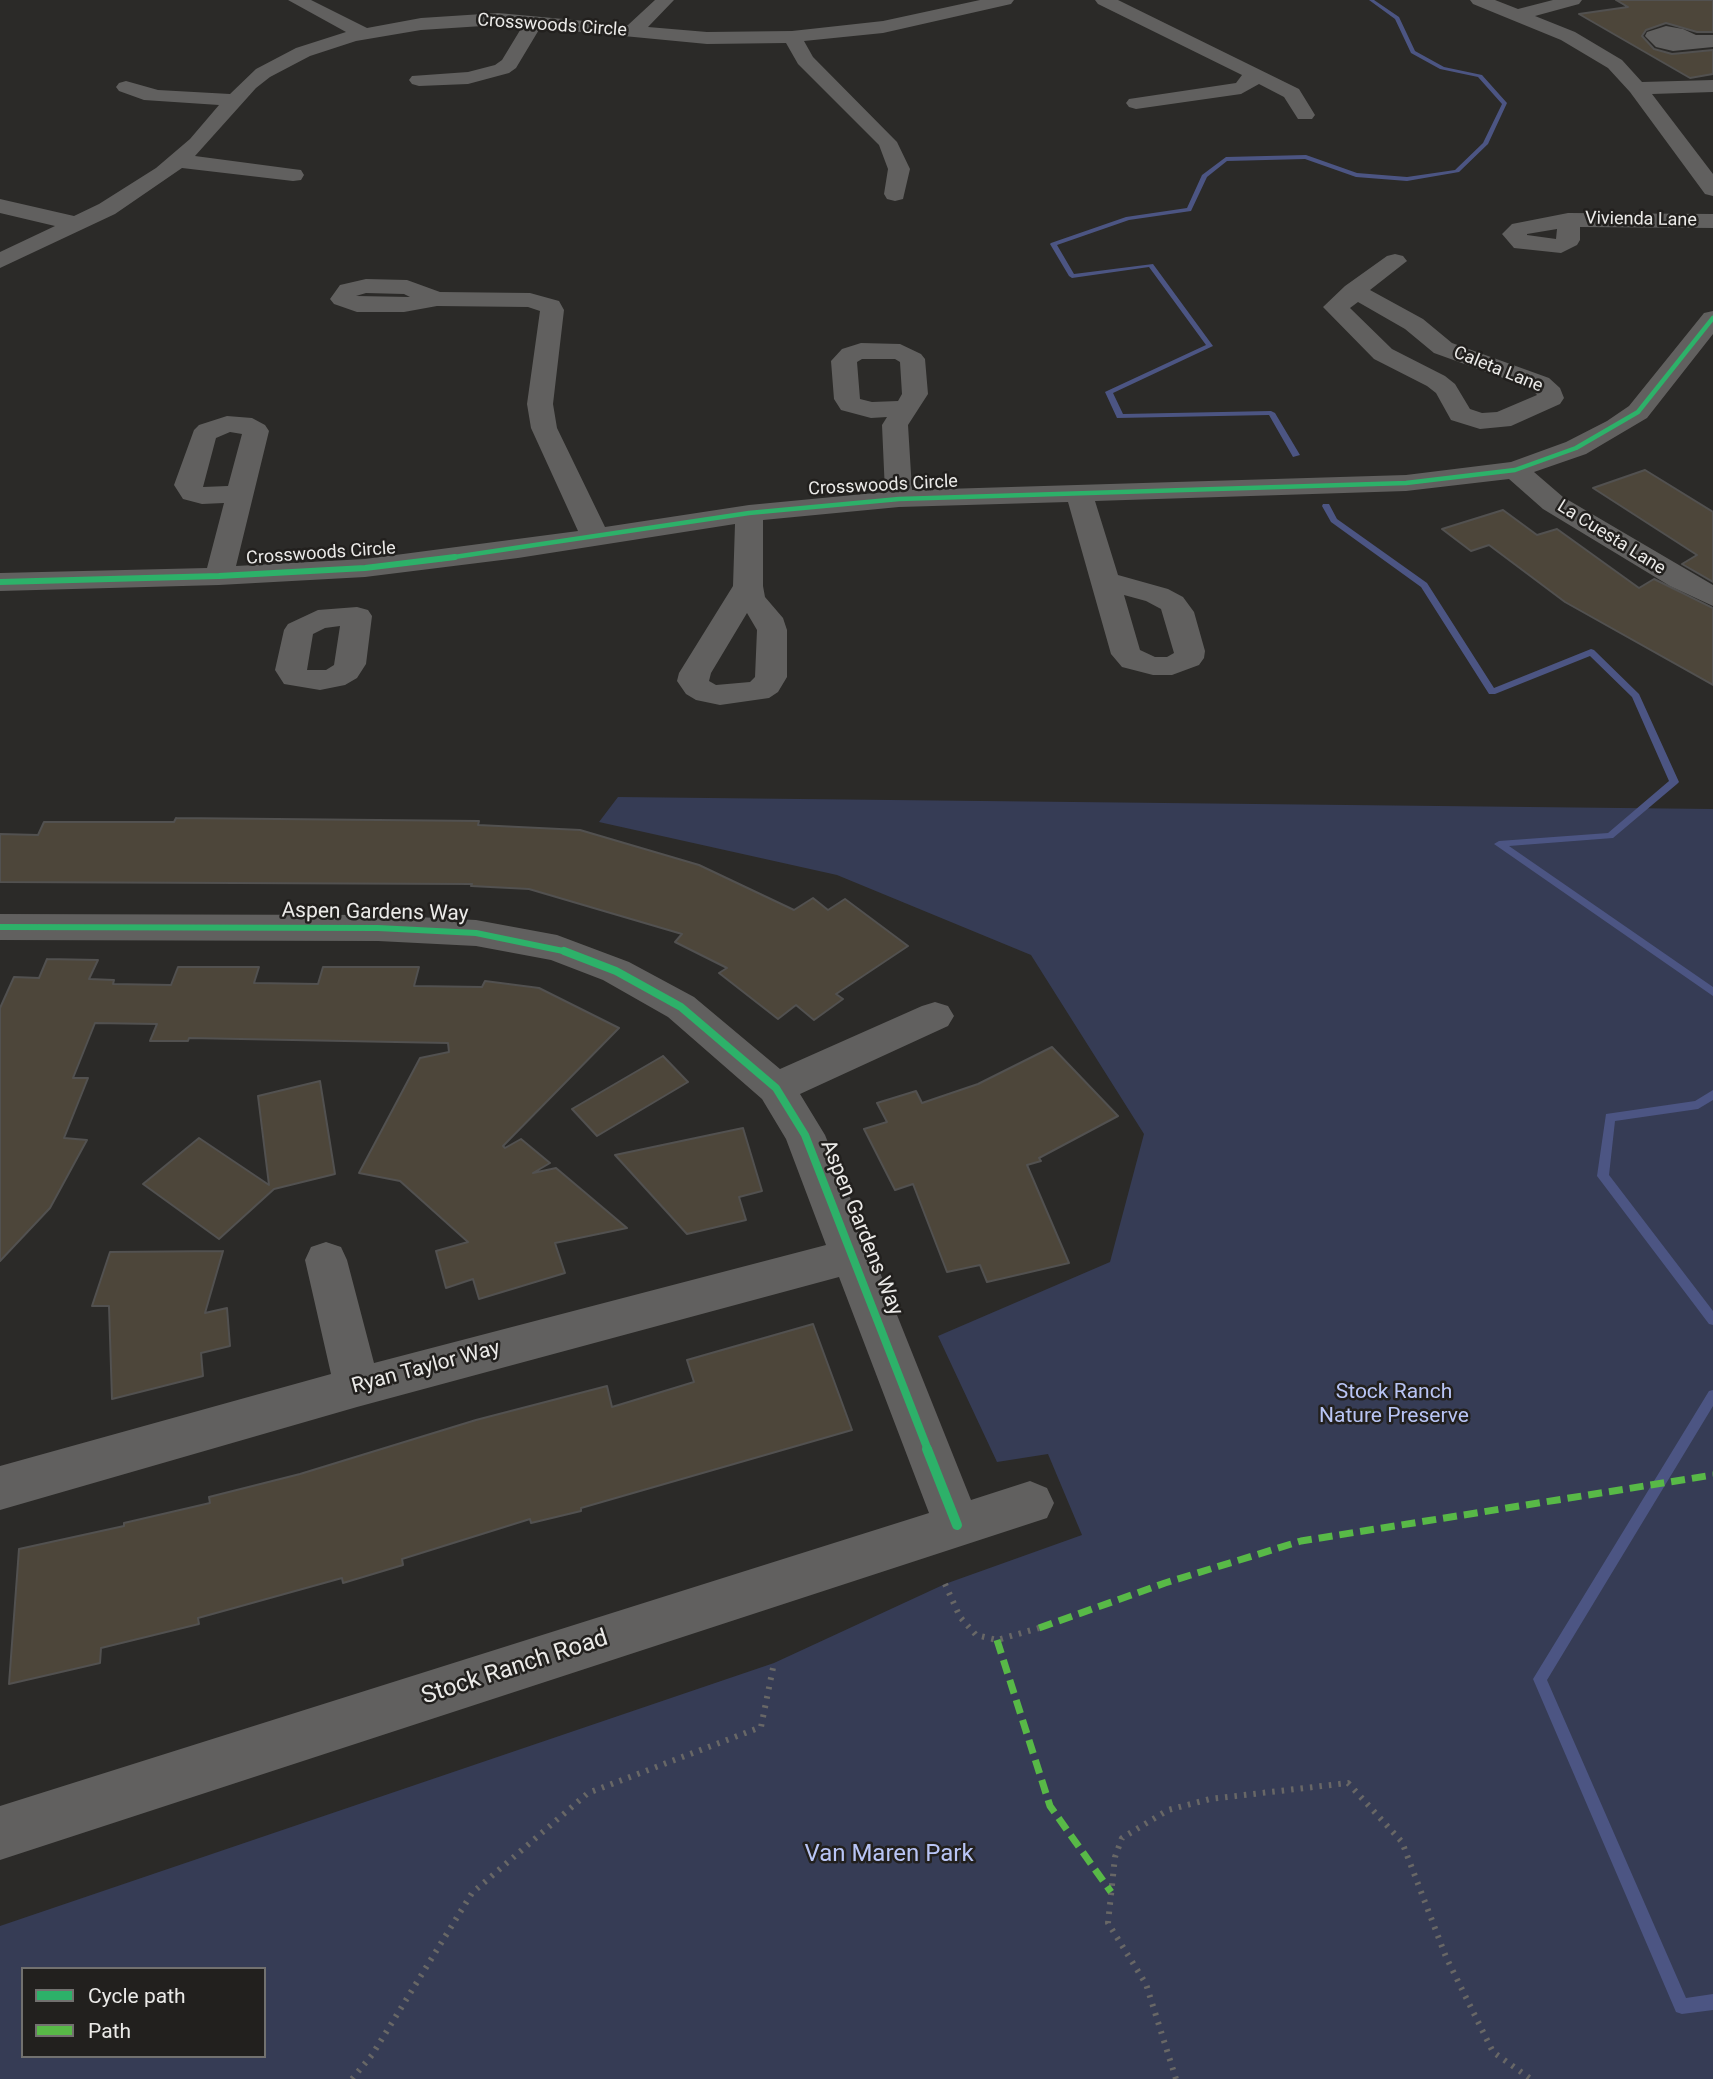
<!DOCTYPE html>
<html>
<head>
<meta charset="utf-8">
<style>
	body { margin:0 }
	#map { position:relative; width:1713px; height:2079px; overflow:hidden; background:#2b2a28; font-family:Roboto,sans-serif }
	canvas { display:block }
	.legend { position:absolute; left:21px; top:1967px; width:245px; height:91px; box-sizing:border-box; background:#22201e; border:2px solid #72716f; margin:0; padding:9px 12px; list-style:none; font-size:21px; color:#ebeae8 }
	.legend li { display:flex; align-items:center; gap:14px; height:35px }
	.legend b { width:35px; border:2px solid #72716f }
</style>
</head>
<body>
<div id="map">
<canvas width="1713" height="2079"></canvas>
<ul class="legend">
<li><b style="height:9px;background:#2db169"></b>Cycle path</li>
<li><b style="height:9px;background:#58b947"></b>Path</li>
</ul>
</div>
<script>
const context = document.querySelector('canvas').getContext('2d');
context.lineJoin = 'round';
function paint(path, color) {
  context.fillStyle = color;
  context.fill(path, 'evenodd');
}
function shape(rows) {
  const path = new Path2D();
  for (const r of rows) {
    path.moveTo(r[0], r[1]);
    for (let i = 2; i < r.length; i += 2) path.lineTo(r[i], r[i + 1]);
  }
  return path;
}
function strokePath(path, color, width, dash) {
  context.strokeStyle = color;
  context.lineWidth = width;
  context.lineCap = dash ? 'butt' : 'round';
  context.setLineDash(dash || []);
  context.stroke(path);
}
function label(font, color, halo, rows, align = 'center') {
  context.font = font + ' Roboto,sans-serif';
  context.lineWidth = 5;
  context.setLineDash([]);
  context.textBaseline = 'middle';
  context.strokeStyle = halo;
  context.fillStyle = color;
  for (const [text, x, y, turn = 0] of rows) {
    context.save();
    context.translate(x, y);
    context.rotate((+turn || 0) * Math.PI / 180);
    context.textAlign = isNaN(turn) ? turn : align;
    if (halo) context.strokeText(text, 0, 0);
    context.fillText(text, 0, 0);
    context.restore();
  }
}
paint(shape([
	[618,797,1713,809,1713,2079,0,2079,0,1926,774,1663,945,1584,1082,1535,1048,1454,997,1462,938,1336,1110,1262,1144,1134,1031,955,837,875,599,822],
	[23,1969,264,1969,264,2056,23,2056]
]), '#363c55');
paint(shape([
	[1369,0,1374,0,1399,17,1415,51,1444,67,1482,75,1507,103,1488,144,1459,172,1407,181,1356,177,1305,159,1227,161,1207,177,1191,211,1129,220,1057,245,1074,274,1153,264,1213,346,1113,393,1123,414,1271,411,1275,413,1300,455,1293,457,1269,415,1117,418,1105,392,1107,391,1206,345,1149,267,1072,278,1069,276,1050,244,1051,243,1126,217,1187,208,1202,175,1226,157,1306,155,1357,173,1407,177,1455,170,1483,143,1502,104,1478,77,1440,69,1411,53,1395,19,1369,0],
	[1323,504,1329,504,1337,519,1427,583,1494,688,1591,649,1594,650,1639,694,1679,782,1677,784,1613,838,1509,846,1713,987,1713,996,1494,844,1499,841,1608,833,1669,781,1632,697,1590,656,1495,694,1489,694,1421,587,1331,522,1322,506,1323,504],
	[1713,1090,1713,1100,1698,1109,1615,1121,1609,1175,1713,1311,1713,1325,1709,1324,1597,1176,1606,1114,1695,1101,1713,1090],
	[1713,1390,1713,1406,1547,1680,1686,1998,1713,1994,1713,2010,1682,2014,1676,2012,1533,1679,1709,1391,1713,1390]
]), '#4c5583');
const building = shape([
	[1616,0,1713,0,1713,32,1697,32,1666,23,1646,30,1642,36,1654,49,1672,54,1713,50,1713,74,1690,78,1579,14,1628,7,1616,0],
	[1645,470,1713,512,1713,582,1682,564,1697,555,1593,488,1645,470],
	[1503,510,1537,535,1557,529,1639,588,1654,579,1713,608,1713,685,1565,602,1489,545,1471,551,1442,529,1503,510],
	[176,818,479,821,478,825,580,830,699,865,794,910,813,898,828,910,845,899,908,946,836,994,843,999,814,1020,796,1005,778,1019,719,973,727,968,675,942,682,934,529,889,471,886,472,884,0,882,0,834,38,835,44,822,174,822,176,818],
	[47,959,98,960,89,979,114,980,113,984,171,985,178,967,259,967,254,983,318,984,323,967,419,967,414,986,482,987,485,981,539,988,619,1028,503,1146,505,1148,521,1139,550,1163,533,1173,556,1168,627,1228,555,1243,565,1273,479,1299,473,1279,446,1288,436,1251,468,1242,400,1181,359,1173,420,1058,449,1052,448,1043,189,1038,188,1041,150,1041,157,1024,95,1023,73,1078,88,1078,64,1138,87,1140,50,1208,0,1261,0,1008,14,977,39,978,47,959],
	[1052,1047,1118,1116,1039,1158,1041,1161,1027,1165,1069,1263,987,1282,980,1265,947,1272,913,1184,895,1190,864,1129,887,1122,877,1103,916,1091,922,1103,978,1084,1052,1047],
	[663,1056,688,1082,597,1136,572,1109,663,1056],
	[320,1081,335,1174,274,1189,219,1239,143,1184,199,1138,269,1185,258,1096,320,1081],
	[743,1128,762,1191,739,1197,746,1220,687,1234,615,1155,743,1128],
	[223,1251,205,1313,227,1308,230,1346,201,1353,203,1376,112,1399,109,1306,92,1306,110,1252,223,1251],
	[813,1324,852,1430,581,1508,581,1511,531,1523,530,1519,402,1559,403,1565,343,1583,342,1578,198,1618,199,1624,101,1648,100,1663,9,1684,19,1549,124,1526,124,1523,210,1503,209,1497,300,1474,476,1420,607,1386,612,1407,694,1382,687,1360,813,1324]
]);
paint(building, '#4d463a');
strokePath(building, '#525150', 2);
strokePath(shape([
	[945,1584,960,1617,976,1635,997,1640,1039,1628],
	[352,2079,372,2055,472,1893,588,1793,761,1727,774,1663],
	[1176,2079,1146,1984,1108,1923,1115,1857,1122,1838,1168,1810,1210,1799,1348,1783,1402,1842,1446,1957,1493,2052,1531,2079]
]), '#686766', 6, [2.5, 7]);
paint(shape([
	[288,0,311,0,367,28,421,18,498,13,628,25,655,0,674,0,648,27,707,32,792,31,883,21,980,0,1014,0,1011,4,883,33,804,41,813,57,897,142,910,169,903,199,895,201,887,199,884,194,888,169,879,145,798,64,786,43,707,44,540,28,516,68,509,73,468,84,419,86,412,84,409,80,412,76,468,72,495,65,502,60,522,27,498,25,421,30,356,41,310,56,270,77,256,88,195,156,293,169,301,170,304,175,301,180,293,181,182,168,115,214,0,268,0,252,55,226,0,213,0,199,74,216,99,204,156,168,190,139,219,105,144,100,119,91,116,87,119,83,126,81,158,90,230,94,256,69,296,48,346,32,288,0],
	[1095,0,1118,0,1299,89,1315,115,1312,119,1298,119,1284,97,1259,84,1241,94,1136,109,1129,107,1126,103,1129,99,1236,83,1242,75,1098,4,1095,0],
	[1470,0,1495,0,1518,9,1553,0,1582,0,1579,4,1535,16,1575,32,1622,60,1642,82,1713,80,1713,92,1652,94,1713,174,1713,196,1705,194,1630,92,1608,68,1561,40,1473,4,1470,0],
	[1666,26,1683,29,1696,35,1713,35,1713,47,1673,51,1656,47,1645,36,1647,32,1666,26],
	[1568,213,1713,214,1713,228,1580,227,1580,240,1577,245,1561,253,1514,248,1502,234,1512,224,1568,213],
	[1557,229,1556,239,1527,235,1527,234,1557,229],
	[1395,254,1403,256,1407,261,1370,290,1423,319,1452,343,1549,378,1560,388,1564,398,1560,404,1511,426,1480,429,1451,420,1436,393,1427,386,1374,359,1323,307,1345,286,1387,256,1395,254],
	[1358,302,1405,329,1434,353,1531,388,1537,395,1497,412,1482,413,1470,409,1455,384,1445,376,1392,349,1350,308,1358,302],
	[366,279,407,280,440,292,530,293,559,301,564,310,553,404,557,428,605,527,749,505,885,492,882,425,887,417,871,418,841,410,834,399,831,361,842,349,861,343,900,344,921,354,925,359,928,394,908,425,912,490,1406,475,1511,462,1566,442,1607,421,1629,406,1704,313,1713,311,1713,334,1647,418,1586,454,1534,472,1563,497,1713,585,1713,606,1670,586,1543,509,1509,479,1406,491,1095,501,1118,575,1168,589,1183,597,1194,612,1205,651,1204,658,1199,665,1172,675,1153,675,1122,667,1111,654,1068,502,899,507,763,520,763,586,765,597,783,618,787,630,787,677,778,692,769,698,720,705,696,700,686,694,677,681,679,673,733,586,735,524,518,558,365,577,219,585,0,591,0,573,207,568,224,503,202,504,183,499,174,485,194,430,199,425,227,416,252,418,265,425,269,431,236,566,365,559,578,531,531,428,527,404,540,311,528,307,437,306,404,312,357,312,334,304,330,299,340,285,366,279],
	[366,293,404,294,410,297,356,296,366,293],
	[862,359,895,359,900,362,902,394,898,401,872,402,860,399,857,362,862,359],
	[230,432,242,434,228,486,203,487,216,438,230,432],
	[1124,595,1146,601,1161,609,1174,653,1167,657,1155,657,1140,650,1124,595],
	[747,613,757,630,755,677,750,682,716,685,709,681,711,673,747,613],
	[357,607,368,610,372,616,366,664,357,678,345,685,320,690,284,684,275,670,284,630,288,624,318,610,357,607],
	[340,626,334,665,326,670,307,670,313,634,325,628,340,626],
	[0,914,378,915,476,920,557,935,629,962,694,997,780,1069,922,1006,935,1002,948,1006,954,1016,948,1026,800,1094,825,1135,971,1500,1030,1481,1047,1488,1054,1503,1047,1518,0,1860,0,1806,929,1513,839,1277,357,1407,0,1510,0,1466,331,1374,305,1260,311,1247,326,1242,341,1247,347,1260,374,1363,826,1245,786,1139,762,1099,668,1017,603,980,551,960,476,946,378,941,0,940,0,914]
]), '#61605f');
strokePath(shape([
	[1039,1628,1165,1583,1301,1541,1713,1475],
	[997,1640,1050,1806,1111,1892]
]), '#58b947', 7, [14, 7]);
strokePath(shape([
	[441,559,749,513,899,499,1406,483,1515,470,1576,448,1638,412,1713,318]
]), '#2db169', 4.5);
strokePath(shape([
	[0,582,219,576,365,568,455,557],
	[0,927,378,928,476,933,568,952]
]), '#2db169', 6);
strokePath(shape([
	[564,951,616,971,681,1007,776,1088,805,1135,928,1450]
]), '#2db169', 8);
strokePath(shape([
	[927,1449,957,1525]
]), '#2db169', 10);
label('18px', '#ebeae8', '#22201e', [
	["Crosswoods Circle",552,26,4],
	["Vivienda Lane",1641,220,1],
	["Caleta Lane",1498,370,22],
	["Crosswoods Circle",883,486,-3],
	["La Cuesta Lane",1611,538,32],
	["Crosswoods Circle",321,554,-4]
]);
label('21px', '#ebeae8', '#22201e', [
	["Aspen Gardens Way",375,913,1],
	["Aspen Gardens Way",861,1228,68],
	["Ryan Taylor Way",426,1368,-15]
]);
label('21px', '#b9c5f5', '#22201e', [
	["Stock Ranch",1394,1393],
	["Nature Preserve",1394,1417]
]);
label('24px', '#ebeae8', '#22201e', [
	["Stock Ranch Road",515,1668,-18]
]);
label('24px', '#b9c5f5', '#22201e', [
	["Van Maren Park",889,1855]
]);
</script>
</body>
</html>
